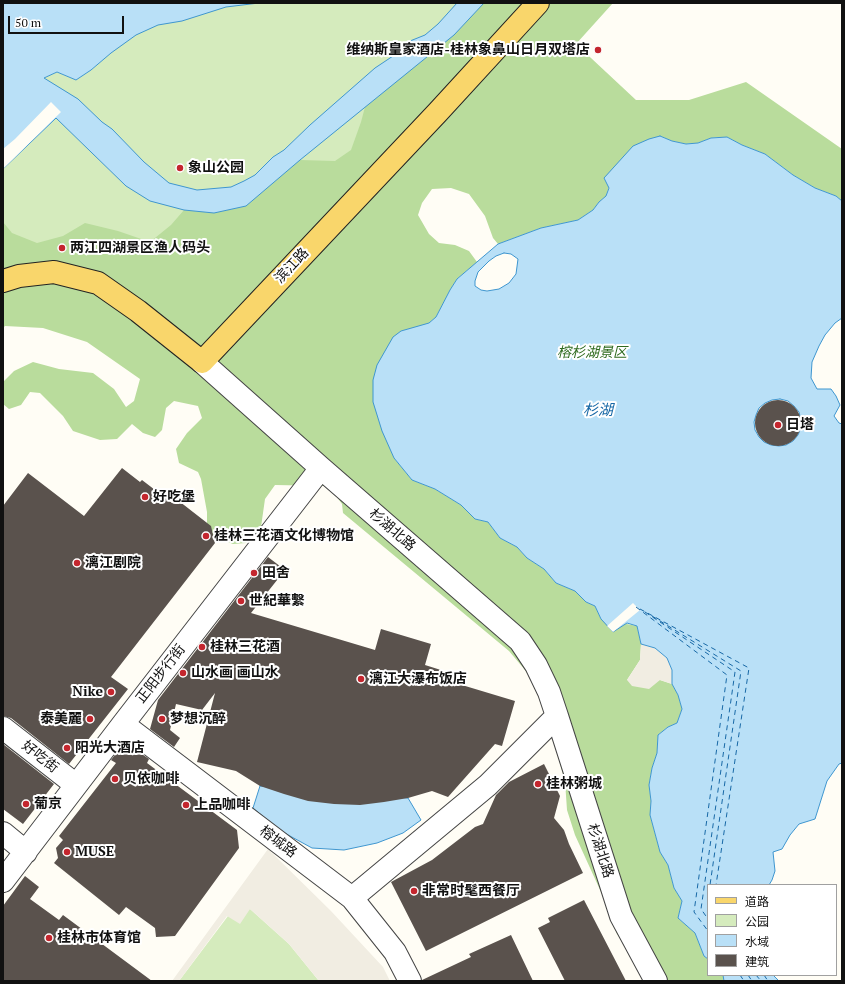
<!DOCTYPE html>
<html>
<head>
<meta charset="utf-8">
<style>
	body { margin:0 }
	#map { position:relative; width:845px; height:984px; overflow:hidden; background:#fffdf5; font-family:"PT Serif","Noto Sans SC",serif }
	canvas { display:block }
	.frame { position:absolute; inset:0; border:4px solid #111; pointer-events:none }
	.legend { position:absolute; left:707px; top:884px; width:130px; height:92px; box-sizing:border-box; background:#fff; border:1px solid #a0a0a0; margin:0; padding:5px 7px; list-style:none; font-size:12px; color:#111 }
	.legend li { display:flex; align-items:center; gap:8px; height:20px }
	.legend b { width:20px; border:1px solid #a0a0a0 }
	.scale { position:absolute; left:8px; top:16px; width:116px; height:18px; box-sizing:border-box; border:2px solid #111; border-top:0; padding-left:5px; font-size:12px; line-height:14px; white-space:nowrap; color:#111; -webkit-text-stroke:3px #fff; paint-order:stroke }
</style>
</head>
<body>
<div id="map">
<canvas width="845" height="984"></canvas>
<div class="frame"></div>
<ul class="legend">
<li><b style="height:5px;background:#f9d66b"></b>道路</li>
<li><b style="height:11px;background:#d5ebbd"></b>公园</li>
<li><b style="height:11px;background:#b9e0f7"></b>水域</li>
<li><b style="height:11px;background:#5a524d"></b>建筑</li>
</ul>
<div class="scale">50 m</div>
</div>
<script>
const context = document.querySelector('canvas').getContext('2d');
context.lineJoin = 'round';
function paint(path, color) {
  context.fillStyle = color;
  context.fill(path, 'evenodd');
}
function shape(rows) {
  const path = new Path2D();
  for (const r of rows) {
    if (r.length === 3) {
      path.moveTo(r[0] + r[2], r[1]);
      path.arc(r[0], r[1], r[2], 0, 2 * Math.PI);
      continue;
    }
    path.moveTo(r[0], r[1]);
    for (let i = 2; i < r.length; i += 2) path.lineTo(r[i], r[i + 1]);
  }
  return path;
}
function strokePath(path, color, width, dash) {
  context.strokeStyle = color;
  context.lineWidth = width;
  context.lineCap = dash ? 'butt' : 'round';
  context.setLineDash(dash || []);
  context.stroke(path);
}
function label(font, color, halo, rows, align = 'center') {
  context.font = font + ' "PT Serif","Noto Sans SC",serif';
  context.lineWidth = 4;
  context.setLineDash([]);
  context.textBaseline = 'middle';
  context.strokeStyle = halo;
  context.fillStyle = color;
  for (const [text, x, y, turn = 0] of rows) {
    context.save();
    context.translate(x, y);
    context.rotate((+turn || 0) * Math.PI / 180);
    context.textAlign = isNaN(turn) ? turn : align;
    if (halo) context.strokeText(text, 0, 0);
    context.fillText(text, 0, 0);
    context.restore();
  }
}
paint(shape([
	[167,3,511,3,197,333,3,248,3,169,56,118,44,78,57,72,76,80,91,70],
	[250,909,289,944,319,981,179,981,228,916]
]), '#d5ebbd');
paint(shape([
	[484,3,613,3,576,44,636,100,689,100,746,82,842,149,842,201,836,196,815,188,793,175,765,154,742,145,727,137,711,138,698,143,686,144,672,141,660,136,604,178,609,187,606,196,599,202,593,210,578,220,541,228,498,244,493,238,485,216,469,194,451,188,432,189,422,203,418,215,429,234,439,243,455,245,469,251,477,262,457,279,450,290,436,317,429,323,422,326,401,331,390,448,394,458,412,480,435,489,461,505,475,519,488,522,500,538,517,547,527,558,544,569,556,583,575,591,586,602,595,606,601,619,637,626,641,644,640,660,627,680,660,680,672,684,678,695,682,709,677,723,668,727,658,735,657,753,652,768,649,785,651,801,650,815,660,852,668,865,674,888,682,901,678,918,695,933,704,956,708,959,708,975,723,975,724,981,660,981,627,948,617,934,606,903,575,835,567,810,565,781,557,753,564,712,538,689,525,670,509,651,343,513,342,504,329,486,275,485,265,499,261,527,246,543,233,544,213,536,207,523,207,512,201,479,198,472,179,463,176,449,187,433,202,418,198,406,174,401,166,408,162,430,155,437,143,433,132,424,117,439,100,440,73,431,63,416,40,393,30,392,21,405,9,409,3,404,3,382,14,371,33,362,59,369,93,373,114,389,126,407,134,401,140,379,87,342,43,328,5,326,3,328,3,222,12,233,37,243,63,236,85,223,118,231,150,242,171,225,184,210,214,213,246,206,300,160,335,161,351,150,361,122,365,107,454,35]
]), '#b9dc9c');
paint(shape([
	[641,644,655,648,667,658,672,670,672,684,660,680,649,689,632,686,627,680,640,660],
	[268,849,331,911,383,967,390,981,319,981,289,944,250,909,240,924,227,916,179,981,172,981]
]), '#f1ede2');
const water = shape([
	[3,3,292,3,259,3,226,7,182,21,158,25,136,35,111,53,91,70,76,80,57,72,44,78,78,99,102,122,112,129,144,162,169,183,197,190,231,187,244,181,255,175,273,157,284,150,310,125,375,68,399,52,410,41,425,35,438,24,457,3,484,3,454,35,300,160,246,206,214,213,184,210,150,201,126,186,56,118,3,169,3,3],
	[660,136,672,141,686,144,698,143,711,138,727,137,742,145,765,154,793,175,815,188,836,196,842,201,842,318,835,323,825,335,819,346,812,362,811,378,817,389,831,389,836,396,840,405,834,416,839,423,842,424,842,763,839,764,827,781,815,819,799,824,790,835,782,849,773,852,775,871,772,880,769,885,708,885,708,959,704,956,695,933,678,918,682,901,674,888,668,865,660,852,650,815,651,801,649,785,652,768,657,753,658,735,668,727,677,723,682,709,678,695,672,684,672,670,667,658,655,648,641,644,637,626,627,623,613,632,601,619,595,606,586,602,575,591,556,583,544,569,527,558,517,547,500,538,488,522,475,519,461,505,435,489,412,480,394,458,382,431,373,402,373,380,377,365,393,337,401,331,429,323,436,317,450,290,457,279,498,244,541,228,578,220,593,210,599,202,606,196,609,188,604,178,633,146,649,139,660,136],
	[504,253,511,254,518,259,516,274,509,283,499,289,487,291,481,290,475,286,475,281,478,272,489,261,496,256,504,253],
	[780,399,788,401,794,406,799,412,801,420,801,428,798,435,793,441,786,445,779,446,771,445,764,442,759,437,755,430,754,422,756,415,759,408,765,403,772,400,780,399],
	[260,786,408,798,421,820,403,833,377,843,344,850,312,848,279,830,253,808,260,786],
	[723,975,773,975,779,981,724,981,723,975]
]);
paint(water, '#b9e0f7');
strokePath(water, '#3f96cf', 1);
paint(shape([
	[51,102,61,112,3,169,3,149,15,139],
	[633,603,640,610,613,632,607,626]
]), '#fffdf5');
strokePath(shape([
	[636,607,727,675,694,912,708,931],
	[640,609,749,668,716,885],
	[645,612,735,672,701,909,708,919],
	[652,616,741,671,710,885],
	[708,902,708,907],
	[740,975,744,981],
	[748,975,752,981],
	[756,975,761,981],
	[764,975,768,981]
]), '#1768a6', 1, [5, 4]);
paint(shape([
	[778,423,23],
	[122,468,140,482,142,480,172,503,175,498,211,526,215,543,111,677,128,689,69,764,11,718,3,716,3,506,28,473,84,516],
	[268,557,285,570,251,613,375,650,381,629,431,644,425,665,444,671,442,679,515,701,502,746,495,744,448,797,432,791,408,798,384,802,360,805,334,804,308,801,284,794,260,786,236,771,197,762,215,693,202,710,176,704,170,730,180,738,174,747,150,729,158,700],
	[3,744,54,784,23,824,3,809],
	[136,750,149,759,147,763,237,830,239,848,175,936,156,937,155,928,126,907,119,915,54,863,58,858,56,848,63,840,59,836,116,763,111,760,117,752],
	[544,764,560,796,554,818,564,830,569,844,583,873,426,951,391,882,432,860,475,827,483,824,496,795,509,782],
	[25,876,39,887,30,899,59,920,63,915,152,981,3,981,3,906],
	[584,900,626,981,565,981,538,928,550,922,548,918],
	[511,935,533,981,422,981,422,980,471,957,469,954]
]), '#5a524d');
const minor = shape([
	[202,362,321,468,520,641,536,665,549,692,557,716,488,785,352,898],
	[557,716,621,916,656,981],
	[123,724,352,898,395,952,410,981],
	[3,728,76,785],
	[3,833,26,852],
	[3,881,123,724,321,468]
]);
const major = shape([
	[3,281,19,276,54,272,98,283,138,311,202,362,438,112,538,3]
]);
strokePath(minor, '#444', 24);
strokePath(major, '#222', 24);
strokePath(minor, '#fff', 22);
strokePath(major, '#f9d66b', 22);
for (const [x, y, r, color] of [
	[598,50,4,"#c4262e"],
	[180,168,4,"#c4262e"],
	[62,248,4,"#c4262e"],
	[778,425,4,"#c4262e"],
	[145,497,4,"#c4262e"],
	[206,536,4,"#c4262e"],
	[77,563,4,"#c4262e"],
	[254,573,4,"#c4262e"],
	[241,601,4,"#c4262e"],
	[202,647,4,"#c4262e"],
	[183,673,4,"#c4262e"],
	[361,679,4,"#c4262e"],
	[111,692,4,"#c4262e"],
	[90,719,4,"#c4262e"],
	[162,719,4,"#c4262e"],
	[67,748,4,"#c4262e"],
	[115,779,4,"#c4262e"],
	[538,784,4,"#c4262e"],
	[26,804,4,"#c4262e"],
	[186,805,4,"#c4262e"],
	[67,852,4,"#c4262e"],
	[414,891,4,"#c4262e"],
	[49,938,4,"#c4262e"]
]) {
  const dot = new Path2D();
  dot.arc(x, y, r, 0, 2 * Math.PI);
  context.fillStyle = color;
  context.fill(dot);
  strokePath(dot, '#fff', 1.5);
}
label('bold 14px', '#111', '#fff', [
	["维纳斯皇家酒店-桂林象鼻山日月双塔店",590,50,"right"],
	["象山公园",188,168],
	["两江四湖景区渔人码头",70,248],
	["日塔",786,425],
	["好吃堡",153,497],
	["桂林三花酒文化博物馆",214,536],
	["漓江剧院",85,563],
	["田舍",262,573],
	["世紀華繫",249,601],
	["桂林三花酒",210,647],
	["山水画 画山水",191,673],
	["漓江大瀑布饭店",369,679],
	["Nike",103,692,"right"],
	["泰美麗",82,719,"right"],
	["梦想沉醉",170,719],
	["阳光大酒店",75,748],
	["贝依咖啡",123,779],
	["桂林粥城",546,784],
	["葡京",34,804],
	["上品咖啡",194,805],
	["MUSE",75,852],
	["非常时髦西餐厅",422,891],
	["桂林市体育馆",57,938]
], 'left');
label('14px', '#111', '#fff', [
	["滨江路",292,266,-47],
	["杉湖北路",392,530,41],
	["正阳步行街",161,674,-52],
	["好吃街",40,757,38],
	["榕城路",278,842,37],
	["杉湖北路",600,851,72]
]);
label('italic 14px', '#2f6b1f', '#fff', [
	["榕杉湖景区",592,353]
]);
label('italic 15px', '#1768a6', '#fff', [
	["杉湖",598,411]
]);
</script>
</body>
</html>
